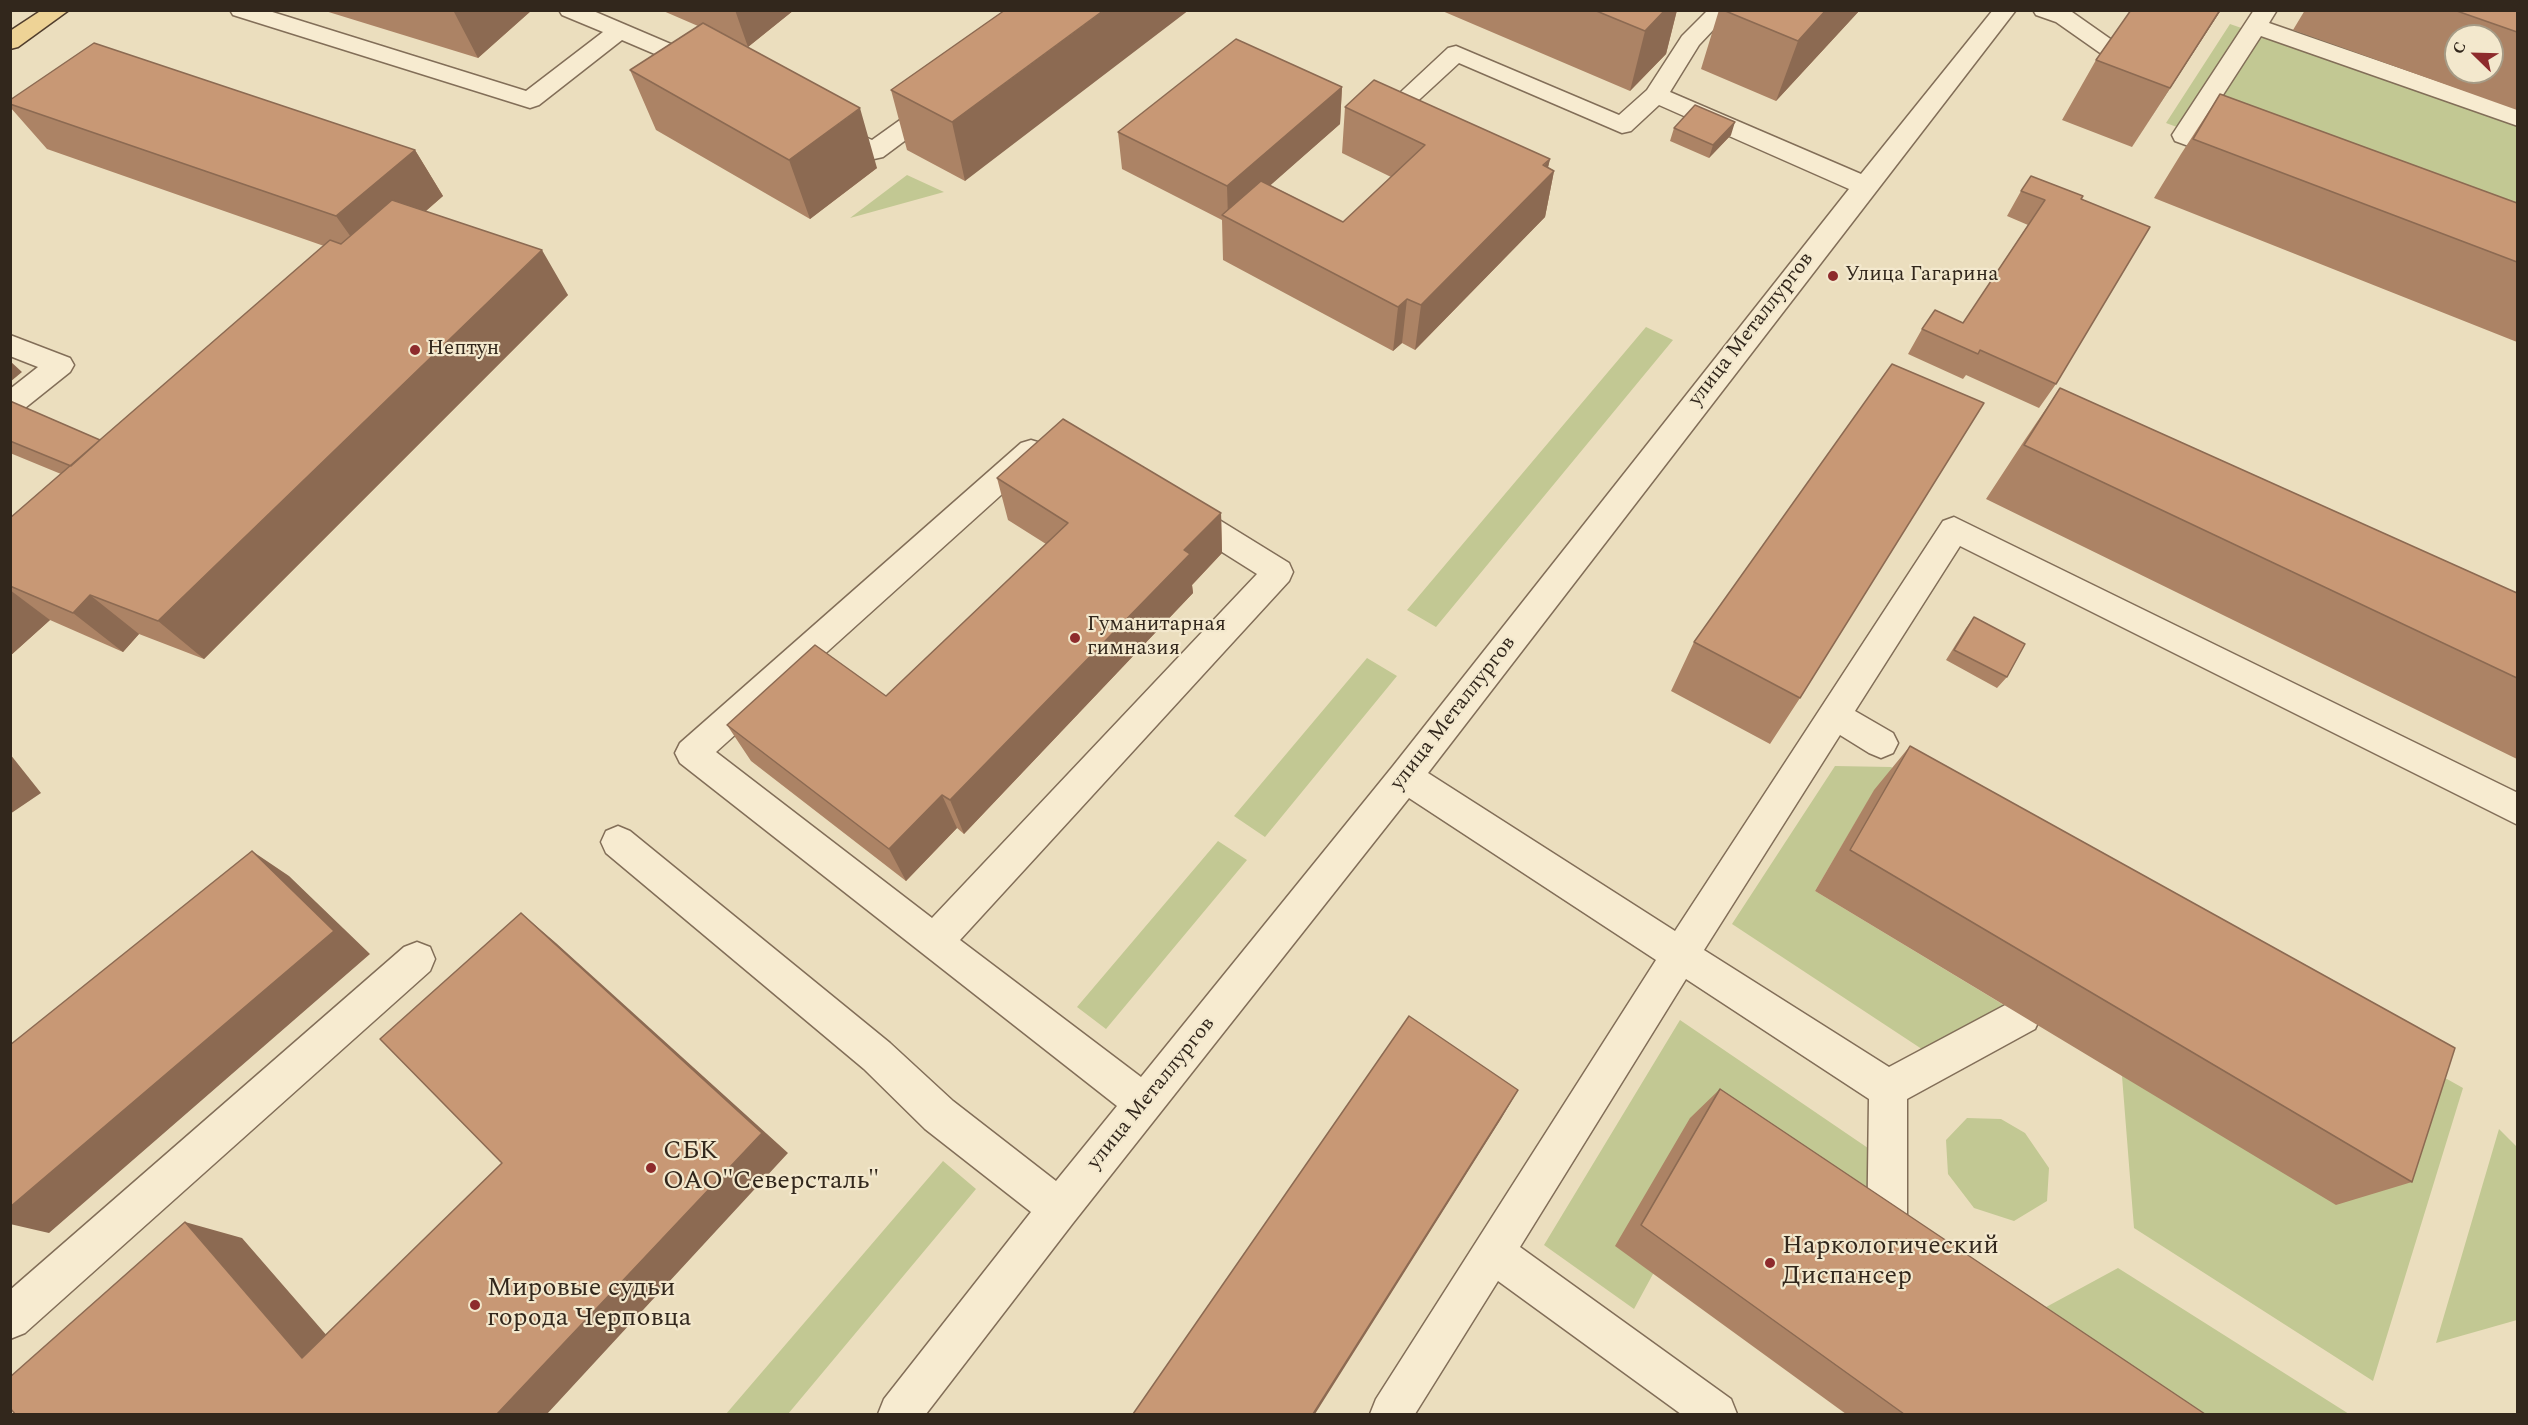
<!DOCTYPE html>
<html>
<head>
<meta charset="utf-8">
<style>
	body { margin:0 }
	#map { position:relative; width:2528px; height:1425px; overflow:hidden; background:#ebdebe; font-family:Spectral,serif }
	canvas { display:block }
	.frame { position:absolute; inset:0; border:12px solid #32271c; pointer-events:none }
	.north { position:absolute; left:2444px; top:24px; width:60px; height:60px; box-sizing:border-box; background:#f3e8cd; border:2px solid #a69b86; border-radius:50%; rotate:293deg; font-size:16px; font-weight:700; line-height:24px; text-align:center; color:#32271c }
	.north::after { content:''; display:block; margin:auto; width:21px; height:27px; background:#8e2b2c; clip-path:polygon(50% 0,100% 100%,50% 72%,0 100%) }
</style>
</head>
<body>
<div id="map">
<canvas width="2528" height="1425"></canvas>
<div class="frame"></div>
<div class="north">С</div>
</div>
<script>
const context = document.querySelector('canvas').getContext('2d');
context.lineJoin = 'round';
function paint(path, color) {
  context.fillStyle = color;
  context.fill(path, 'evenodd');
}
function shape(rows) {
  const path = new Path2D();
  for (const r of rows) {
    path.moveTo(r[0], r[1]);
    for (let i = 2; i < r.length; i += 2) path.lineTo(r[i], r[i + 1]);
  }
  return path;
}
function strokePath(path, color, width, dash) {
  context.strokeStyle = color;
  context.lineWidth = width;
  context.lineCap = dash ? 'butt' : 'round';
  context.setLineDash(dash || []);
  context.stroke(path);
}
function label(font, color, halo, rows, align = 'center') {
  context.font = font + ' Spectral,serif';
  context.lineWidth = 4.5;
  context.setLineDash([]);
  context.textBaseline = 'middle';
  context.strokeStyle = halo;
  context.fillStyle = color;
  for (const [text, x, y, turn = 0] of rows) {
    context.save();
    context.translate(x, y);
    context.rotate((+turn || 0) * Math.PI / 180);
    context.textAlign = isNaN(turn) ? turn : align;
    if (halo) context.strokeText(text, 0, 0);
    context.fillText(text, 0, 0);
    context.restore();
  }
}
paint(shape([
	[2230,24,2517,124,2517,254,2166,123],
	[907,175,944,192,850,218],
	[1646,327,1673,340,1436,627,1407,610],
	[1367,658,1397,676,1265,837,1234,816],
	[1835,766,1891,767,2463,1088,2373,1381,2134,1228,2122,1076,1874,791,1815,891,2022,1016,1940,1061,1732,924],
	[1218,841,1247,860,1106,1029,1077,1007],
	[1680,1020,1887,1161,1887,1252,1653,1274,1634,1309,1544,1245],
	[1967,1118,2001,1119,2025,1133,2049,1168,2047,1201,2014,1221,1974,1208,1948,1174,1946,1140],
	[2499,1129,2517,1147,2517,1320,2436,1343],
	[943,1161,976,1189,788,1414,726,1414],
	[2118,1268,2349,1414,2124,1414,2002,1331]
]), '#c2c893');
const minor = shape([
	[230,10,266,10,526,91,603,32,562,15,559,10,591,10,713,62,717,67,713,72,705,74,697,72,622,40,539,105,530,108,233,15,230,10],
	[1708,10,1732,10,1699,45,1670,92,1861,174,1993,10,2016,10,1428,773,1675,931,1943,521,1954,517,2518,793,2518,825,1960,546,1855,711,1893,733,1898,743,1893,753,1881,758,1869,753,1840,735,1704,950,1889,1067,2009,1003,2022,998,2035,1003,2041,1016,2035,1029,1907,1099,1907,1247,1901,1261,1887,1267,1873,1261,1867,1247,1869,1099,1686,979,1520,1247,1731,1399,1737,1414,1681,1414,1498,1281,1415,1414,1370,1414,1376,1399,1656,960,1409,798,1073,1223,926,1414,878,1414,884,1399,1031,1212,925,1129,864,1069,606,853,601,842,606,831,618,826,630,831,890,1043,953,1101,1056,1181,1117,1106,680,763,675,753,680,743,1021,443,1031,440,1041,443,1046,451,1041,459,716,752,932,918,1257,574,1173,521,1169,513,1173,505,1184,501,1195,505,1289,563,1293,572,1289,581,960,940,1141,1077,1393,766,1849,189,1659,105,1631,131,1622,133,1459,63,1396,121,1387,124,1378,121,1375,116,1448,48,1456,46,1619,115,1647,90,1682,36,1708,10],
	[2033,10,2072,12,2119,45,2123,50,2119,55,2111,57,2103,55,2056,22,2036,15,2033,10],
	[2254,10,2277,10,2269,23,2518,109,2518,126,2261,36,2199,132,2242,147,2245,153,2242,159,2233,161,2224,159,2175,141,2172,135,2254,10],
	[937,97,946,100,949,105,946,110,883,157,874,159,865,157,823,136,820,130,823,124,832,122,872,140,928,100,937,97],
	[10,335,70,358,74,365,70,372,20,412,10,415,10,389,38,367,10,356,10,335],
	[417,942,430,947,435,959,430,971,25,1333,10,1339,10,1290,404,947,417,942]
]);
const major = shape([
	[42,10,69,10,18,47,10,49,10,31,42,10]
]);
strokePath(minor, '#826e58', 3);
strokePath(major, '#503d2c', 3);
paint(minor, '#f7ebd0');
paint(major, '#eed396');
paint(shape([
	[322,10,532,10,478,58],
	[661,10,794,10,748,47,742,45,877,168,810,219,656,130,630,70,698,26],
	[1005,10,965,181,907,150,891,90],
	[1440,10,1677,10,1666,54,1630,91],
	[1719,10,1860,10,1776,101,1701,69],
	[2131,10,2221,10,2132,147,2062,120,2096,60],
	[2305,10,2517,10,2517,110,2293,30],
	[2456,36,2492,36,2492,72,2456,72],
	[1342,87,1340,124,1270,185,1343,222,1391,177,1342,153,1345,107,1550,159,1548,167,1554,171,1545,217,1415,350,1402,343,1393,351,1223,260,1222,220,1122,169,1118,132],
	[2220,94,2517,203,2517,342,2154,198,2181,154],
	[10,100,415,150,443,196,426,211,568,295,204,659,139,634,123,652,50,620,10,656,10,518,61,474,10,453,10,401,100,440,324,246,47,149,10,107],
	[1674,128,1731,135,1709,158,1670,141],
	[2021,191,2081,199,2056,384,2039,408,1966,375,1963,379,1908,354,1922,329,1963,323,2028,225,2007,216],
	[2060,388,2517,593,2517,759,1986,499,2022,444],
	[997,478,1221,513,1222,553,1192,585,1193,593,964,834,957,828,906,881,751,761,727,725,886,696,1046,544,1008,520],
	[1974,617,2007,677,1997,688,1946,660,1966,628],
	[1694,642,1800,698,1770,744,1671,691],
	[1910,746,2412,1182,2336,1205,1815,891,1874,790],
	[1720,1089,2205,1414,1846,1414,1615,1246,1690,1118]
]), '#ac8365');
paint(shape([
	[453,10,532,10,478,58],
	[735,10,794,10,748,47],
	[1104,10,1189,10,965,181,952,122],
	[1665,10,1677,10,1666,54,1630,91,1645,31],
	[1826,10,1860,10,1776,101,1798,41],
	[2220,10,2221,10,2132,147,2170,88],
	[1342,87,1340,124,1231,220,1228,218,1227,186],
	[860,108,877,168,810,219,789,160],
	[1735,122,1731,135,1709,158,1713,145],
	[415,150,443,196,368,261,336,216],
	[1550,159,1545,180,1554,171,1545,217,1415,350,1421,305],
	[542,250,568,295,204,659,158,621],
	[1407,299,1402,343,1393,351,1398,307],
	[10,361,22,372,10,382],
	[1221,513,1222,553,1192,585,1193,593,964,834,950,800,1184,550],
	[10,590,50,620,10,656],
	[90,595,139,634,123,652,73,613],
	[10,754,41,793,10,814],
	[942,795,957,828,906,881,889,849],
	[252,851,289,876,370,954,49,1233,10,1224,10,1207],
	[521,913,556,943,788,1153,547,1414,497,1414],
	[1518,1090,1501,1119,1315,1414,1313,1414],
	[185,1222,242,1238,355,1368,302,1358]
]), '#8c6a52');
const building = shape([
	[1005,10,1104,10,952,122,891,90,1005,10],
	[1594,10,1665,10,1645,31,1594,10],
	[1723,10,1826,10,1798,41,1723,10],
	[2131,10,2220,10,2170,88,2096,60,2131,10],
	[2454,10,2517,10,2517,32,2454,10],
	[703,23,860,108,789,160,630,70,703,23],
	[1236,39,1342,87,1227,186,1118,132,1236,39],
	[94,43,415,150,336,216,10,104,10,100,94,43],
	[1374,80,1550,159,1543,165,1554,171,1421,305,1407,299,1398,307,1222,215,1261,181,1343,222,1425,145,1345,107,1374,80],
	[2220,94,2517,203,2517,262,2193,139,2220,94],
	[1695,105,1735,122,1713,145,1674,128,1695,105],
	[2031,176,2083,196,2081,199,2150,227,2056,384,1980,350,1978,354,1922,329,1935,310,1963,323,2045,200,2021,191,2031,176],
	[392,200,542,250,158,621,90,595,73,613,10,586,10,518,330,240,341,244,392,200],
	[1892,364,1984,403,1800,698,1694,642,1892,364],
	[2060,388,2517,593,2517,678,2024,445,2060,388],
	[10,401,100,440,71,466,10,441,10,401],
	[1063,419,1221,513,1184,550,1190,554,950,800,942,795,889,849,727,725,815,645,886,696,1068,523,997,478,1063,419],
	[1974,617,2025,644,2007,677,1954,650,1974,617],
	[1910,746,2455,1048,2412,1182,1850,850,1910,746],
	[252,851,334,931,10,1207,10,1045,252,851],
	[521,913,762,1133,497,1414,15,1414,10,1408,10,1377,185,1222,302,1358,502,1163,380,1039,521,913],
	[1409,1016,1518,1090,1313,1414,1133,1414,1409,1016],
	[1720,1089,2205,1414,1904,1414,1641,1225,1720,1089]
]);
paint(building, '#c89875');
strokePath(building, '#8c6a52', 1.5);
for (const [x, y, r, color] of [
	[1833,276,6,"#8e2b2c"],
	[415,350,6,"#8e2b2c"],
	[1075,638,6,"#8e2b2c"],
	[651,1168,6,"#8e2b2c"],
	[1770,1263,6,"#8e2b2c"],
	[475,1305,6,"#8e2b2c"]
]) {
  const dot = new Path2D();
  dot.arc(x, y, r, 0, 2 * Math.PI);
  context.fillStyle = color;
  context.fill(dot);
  strokePath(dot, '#f3e8cd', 2);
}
label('21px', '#32271c', '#f3e8cd', [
	["Улица Гагарина",1845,276],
	["Нептун",427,350],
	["Гуманитарная",1087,626],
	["гимназия",1087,650]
], 'left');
label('21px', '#32271c', '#f3e8cd', [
	["улица Металлургов",1752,330,-52],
	["улица Металлургов",1454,714,-52],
	["улица Металлургов",1152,1094,-51]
]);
label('26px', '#32271c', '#f3e8cd', [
	["СБК",663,1153],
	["ОАО\"Северсталь\"",663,1183],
	["Наркологический",1782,1248],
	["Диспансер",1782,1278],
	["Мировые судьи",487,1290],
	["города Черповца",487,1320]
], 'left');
</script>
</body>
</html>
